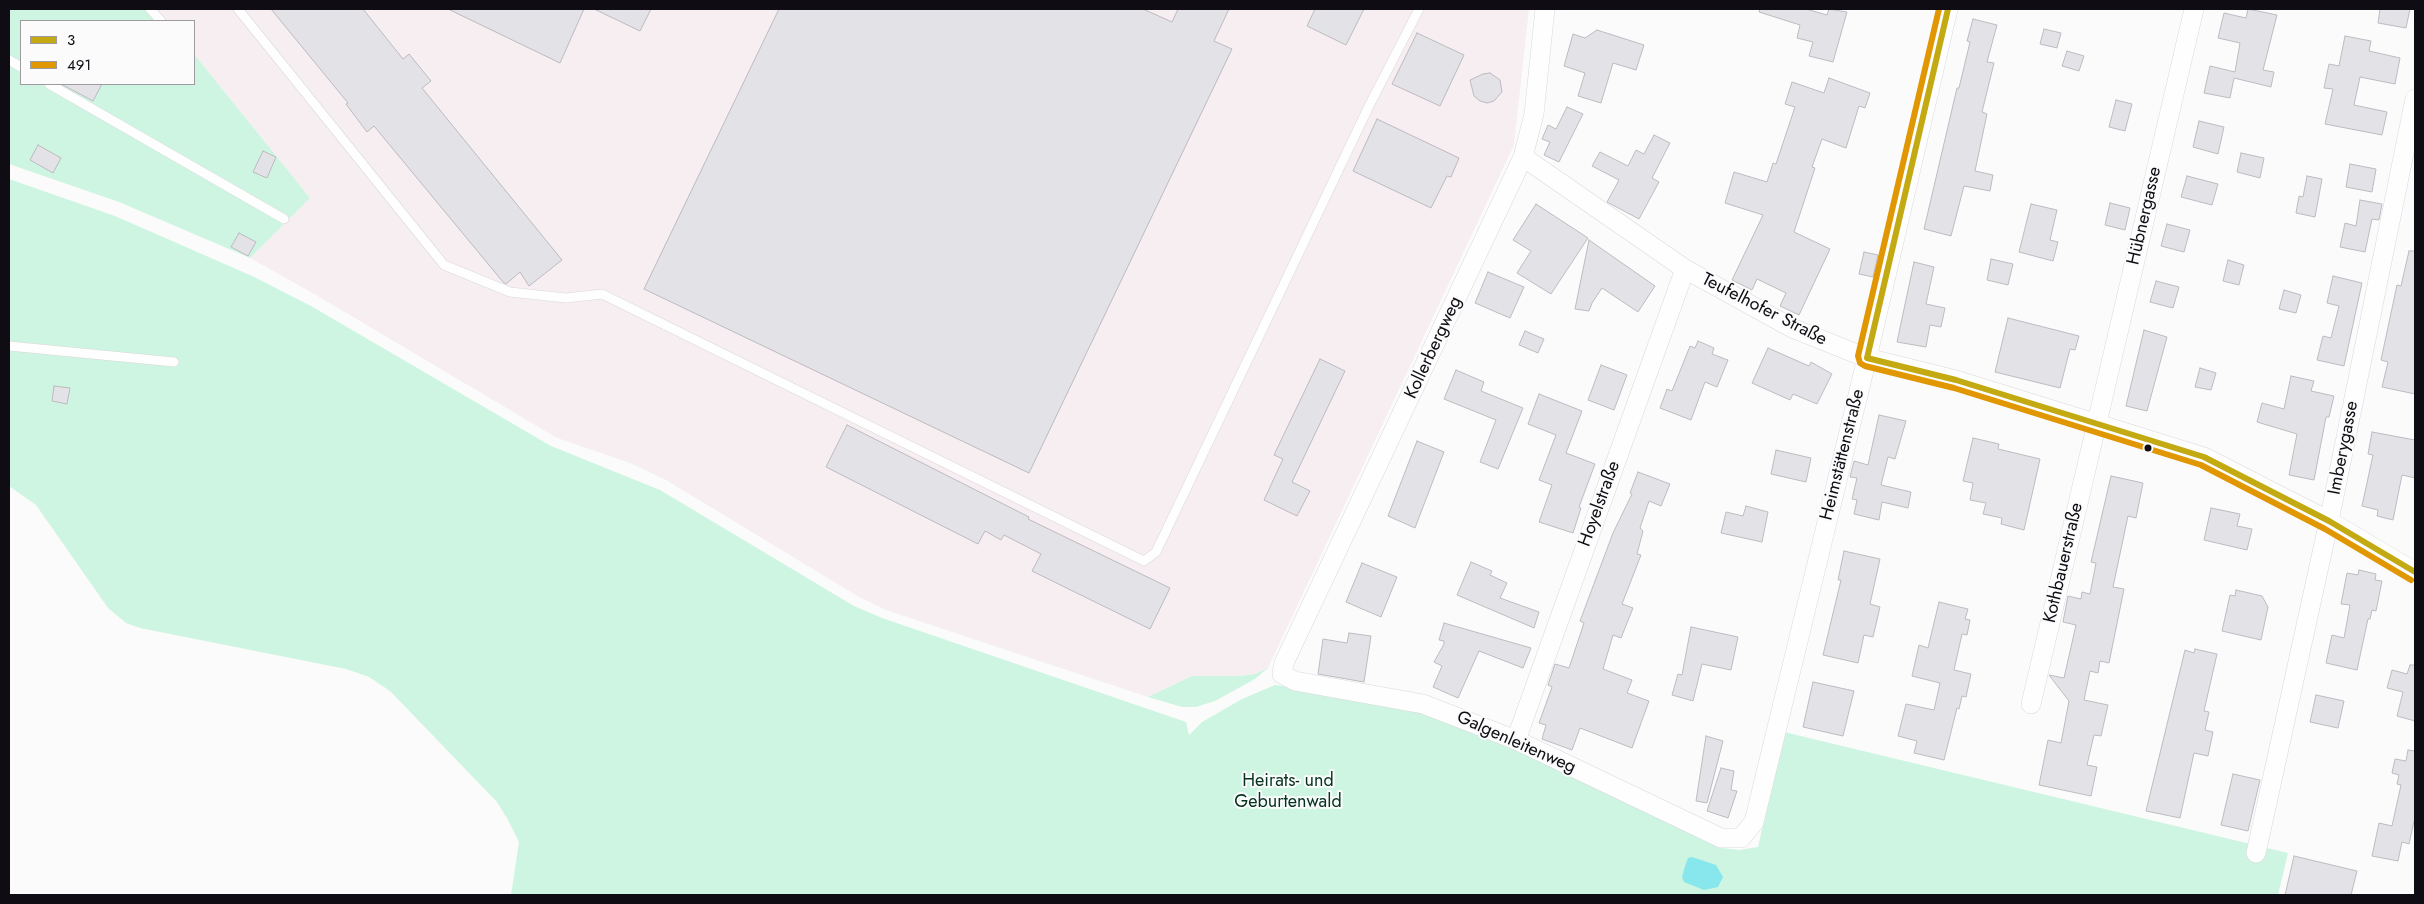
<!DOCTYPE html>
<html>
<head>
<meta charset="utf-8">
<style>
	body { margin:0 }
	#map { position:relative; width:2424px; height:904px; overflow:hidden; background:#fbfbfb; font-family:Jost,sans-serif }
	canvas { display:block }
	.frame { position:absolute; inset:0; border:10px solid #0f0c14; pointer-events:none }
	.legend { position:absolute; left:20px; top:20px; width:175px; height:65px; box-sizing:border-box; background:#fbfbfb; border:1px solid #9d9b9f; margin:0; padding:6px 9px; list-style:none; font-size:15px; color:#0f0c14 }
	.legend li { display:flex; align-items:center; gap:10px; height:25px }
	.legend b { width:25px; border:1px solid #9d9b9f }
</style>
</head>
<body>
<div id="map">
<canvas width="2424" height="904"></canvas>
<div class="frame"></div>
<ul class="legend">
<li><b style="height:6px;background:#c3aa12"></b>3</li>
<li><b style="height:6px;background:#e09702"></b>491</li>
</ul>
</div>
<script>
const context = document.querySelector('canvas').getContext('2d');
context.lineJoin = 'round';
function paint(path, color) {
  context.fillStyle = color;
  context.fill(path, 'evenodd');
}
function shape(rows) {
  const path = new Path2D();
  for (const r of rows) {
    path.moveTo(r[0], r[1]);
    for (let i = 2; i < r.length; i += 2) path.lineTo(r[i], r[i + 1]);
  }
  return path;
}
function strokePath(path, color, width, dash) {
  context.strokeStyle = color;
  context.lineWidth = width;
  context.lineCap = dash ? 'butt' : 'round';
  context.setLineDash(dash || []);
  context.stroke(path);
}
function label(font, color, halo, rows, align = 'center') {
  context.font = font + ' Jost,sans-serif';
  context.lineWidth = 4;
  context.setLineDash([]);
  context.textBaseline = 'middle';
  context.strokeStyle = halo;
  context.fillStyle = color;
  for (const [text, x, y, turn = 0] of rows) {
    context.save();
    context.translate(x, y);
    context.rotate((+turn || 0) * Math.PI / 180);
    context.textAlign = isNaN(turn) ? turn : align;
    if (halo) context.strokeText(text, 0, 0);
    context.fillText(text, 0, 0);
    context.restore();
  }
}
paint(shape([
	[157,9,1529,9,1514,145,1268,668,1255,674,1240,676,1192,676,1148,697,886,610,859,597,666,480,630,463,557,438,316,295,250,258,310,198,194,54,194,21,167,21]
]), '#f7eef1');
paint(shape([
	[9,9,157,9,167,21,21,21,21,84,194,84,194,54,310,198,250,258,119,202,9,164],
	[9,179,115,216,252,276,311,306,551,446,660,490,854,606,882,618,1186,722,1189,735,1202,722,1242,699,1275,685,1409,705,1515,746,1722,848,1739,850,1758,847,1784,732,2288,853,2278,895,511,895,519,842,508,820,497,802,390,691,369,677,346,669,140,628,126,623,108,608,36,505,9,486],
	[1268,668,1255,679,1215,701,1196,707,1182,707,1148,697,1192,676,1240,676,1255,674]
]), '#cef5e2');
paint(shape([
	[1692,857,1716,865,1723,877,1718,887,1704,890,1684,882,1682,877,1685,866,1688,858]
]), '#87e7ec');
const building = shape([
	[271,9,363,9,403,59,409,54,431,81,422,88,562,260,529,286,520,272,506,284,503,282,374,126,367,132,346,104,348,103,271,9],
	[448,9,584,9,560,63,448,9],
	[594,9,651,9,640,31,594,9],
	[779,9,1143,9,1172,22,1178,9,1229,9,1214,41,1232,49,1029,473,644,289,779,9],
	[1315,9,1364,9,1346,45,1307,26,1315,9],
	[1760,9,1806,9,1827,15,1829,9,1847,12,1833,62,1809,56,1813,42,1797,38,1800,25,1759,12,1760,9],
	[2248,9,2277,15,2263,70,2274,72,2271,87,2234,78,2230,98,2204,93,2210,66,2235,72,2240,43,2218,38,2224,13,2246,18,2248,9],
	[2380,9,2410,9,2406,28,2378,23,2380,9],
	[1973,19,1997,25,1987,62,1994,63,1982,112,1987,114,1975,171,1993,175,1990,191,1964,186,1951,236,1924,229,1957,88,1959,88,1970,42,1967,41,1973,19],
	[2044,29,2061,33,2057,48,2040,44,2044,29],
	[1597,30,1644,45,1636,70,1613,63,1601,103,1578,96,1585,73,1564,66,1573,34,1585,38,1597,30],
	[1417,33,1464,55,1440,106,1392,84,1417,33],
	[2345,36,2371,41,2369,51,2400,58,2395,84,2360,77,2354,105,2387,112,2382,135,2325,124,2333,89,2324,88,2329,64,2339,66,2345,36],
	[2067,51,2084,56,2079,71,2062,66,2067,51],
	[1490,73,1500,80,1502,92,1494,101,1487,103,1480,101,1474,96,1470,80,1483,74,1490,73],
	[1829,78,1870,93,1865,108,1859,106,1846,148,1822,139,1812,167,1815,168,1794,232,1830,249,1799,315,1780,306,1786,293,1757,279,1752,290,1732,280,1763,215,1725,203,1734,172,1767,182,1773,163,1776,164,1795,107,1785,104,1792,82,1824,93,1829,78],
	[61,84,102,84,93,101,61,84],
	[2116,100,2132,104,2125,131,2109,127,2116,100],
	[1567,107,1583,114,1559,162,1544,155,1550,142,1542,139,1548,125,1556,129,1567,107],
	[1377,119,1459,158,1451,177,1447,176,1431,208,1353,171,1377,119],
	[2199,121,2224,127,2218,154,2193,147,2199,121],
	[1654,135,1670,143,1652,178,1659,182,1639,219,1607,202,1619,180,1592,166,1600,152,1628,166,1636,150,1644,154,1654,135],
	[38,145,61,158,53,173,30,160,38,145],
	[263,151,276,157,267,178,253,172,263,151],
	[2241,153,2264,158,2260,178,2237,172,2241,153],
	[2350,164,2376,169,2372,192,2346,187,2350,164],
	[2187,176,2218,184,2212,205,2181,197,2187,176],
	[2307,176,2322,179,2315,217,2296,213,2299,196,2303,197,2307,176],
	[2360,200,2382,204,2379,220,2372,219,2365,252,2340,247,2345,223,2356,226,2360,200],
	[2110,203,2130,208,2125,230,2105,225,2110,203],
	[1536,204,1588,238,1551,294,1517,273,1531,251,1513,240,1536,204],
	[2031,204,2057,210,2050,240,2058,242,2053,261,2019,252,2031,204],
	[2167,224,2190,230,2184,252,2161,246,2167,224],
	[239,233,256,242,248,256,231,247,239,233],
	[1589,240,1655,286,1638,312,1602,288,1592,303,1589,311,1575,309,1589,240],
	[2409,251,2415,251,2415,394,2382,387,2388,362,2381,360,2397,285,2401,286,2409,251],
	[1864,252,1878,255,1873,277,1859,274,1864,252],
	[1991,259,2013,264,2008,285,1987,280,1991,259],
	[2228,260,2244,265,2239,285,2223,281,2228,260],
	[1914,262,1934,267,1926,304,1945,308,1941,327,1930,325,1926,347,1897,342,1914,262],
	[1488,272,1524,287,1510,318,1475,303,1488,272],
	[2333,276,2362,283,2344,366,2317,360,2323,336,2331,338,2339,306,2327,303,2333,276],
	[2156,281,2179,287,2173,308,2150,302,2156,281],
	[2284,290,2301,295,2296,313,2279,309,2284,290],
	[2008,318,2079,336,2075,350,2070,349,2060,388,1995,372,2008,318],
	[2144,330,2167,337,2147,411,2126,406,2144,330],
	[1525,331,1544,339,1538,353,1519,345,1525,331],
	[1698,341,1714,348,1712,354,1728,360,1717,387,1705,382,1691,420,1660,408,1667,389,1672,391,1690,346,1695,348,1698,341],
	[1768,348,1809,366,1811,362,1832,374,1817,404,1793,394,1790,400,1752,383,1768,348],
	[1320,359,1345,371,1292,482,1310,491,1297,516,1264,500,1283,459,1274,455,1320,359],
	[1601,365,1627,375,1614,410,1588,400,1601,365],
	[2200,368,2216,373,2211,390,2195,387,2200,368],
	[1456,370,1484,382,1481,391,1523,408,1498,469,1480,462,1496,420,1444,399,1456,370],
	[2291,376,2314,381,2311,391,2334,396,2329,417,2326,417,2314,480,2289,475,2297,434,2257,422,2262,403,2284,409,2291,376],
	[54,386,70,388,67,404,52,401,54,386],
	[1539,394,1582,411,1566,453,1595,464,1579,507,1581,508,1573,533,1539,522,1552,485,1539,480,1556,435,1528,424,1539,394],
	[1879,415,1906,421,1895,459,1888,457,1881,485,1911,492,1908,508,1882,502,1879,520,1854,514,1857,500,1852,499,1857,478,1850,477,1854,461,1868,465,1879,415],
	[847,425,1029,517,1028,519,1170,588,1150,629,1032,571,1041,554,1004,535,1001,540,985,531,978,544,826,467,847,425],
	[2372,432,2415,440,2415,478,2402,475,2393,520,2377,516,2378,510,2362,506,2373,455,2368,454,2372,432],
	[1973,438,1999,444,1998,449,2040,459,2024,530,2001,524,2002,518,1983,514,1986,503,1970,500,1973,483,1963,481,1973,438],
	[1417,441,1444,452,1415,528,1388,516,1417,441],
	[1776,450,1811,458,1806,482,1771,474,1776,450],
	[1638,472,1670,484,1661,506,1649,501,1640,528,1643,531,1637,554,1641,555,1622,604,1633,608,1621,638,1613,635,1603,669,1632,680,1627,693,1649,701,1632,748,1580,728,1572,750,1542,739,1546,725,1539,723,1552,687,1548,685,1555,664,1569,668,1584,623,1580,621,1613,533,1632,494,1630,493,1638,472],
	[2111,476,2143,483,2136,518,2128,516,2113,587,2124,589,2109,663,2100,661,2098,673,2090,671,2084,700,2108,705,2101,736,2094,735,2087,765,2097,767,2091,796,2039,785,2048,740,2061,743,2069,701,2049,675,2064,678,2076,625,2063,622,2068,596,2081,599,2082,592,2090,594,2096,563,2091,562,2111,476],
	[1746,506,1768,512,1762,542,1721,533,1726,512,1743,516,1746,506],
	[2211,508,2240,514,2237,526,2252,529,2247,550,2204,540,2211,508],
	[1844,551,1880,559,1870,604,1880,607,1873,637,1864,635,1858,663,1823,655,1841,580,1838,580,1844,551],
	[1471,562,1492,571,1490,575,1507,583,1500,598,1539,612,1534,628,1457,595,1471,562],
	[1362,563,1397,577,1381,617,1346,602,1362,563],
	[2359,570,2376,574,2375,580,2382,581,2376,611,2372,610,2370,619,2368,619,2357,670,2326,663,2332,635,2344,638,2350,605,2341,604,2347,573,2358,575,2359,570],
	[2236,590,2262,596,2268,607,2261,640,2222,631,2230,595,2235,596,2236,590],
	[1939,602,1968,609,1965,619,1970,620,1967,635,1962,634,1954,670,1971,674,1966,697,1962,696,1959,709,1957,708,1944,760,1914,753,1917,741,1898,736,1906,704,1934,710,1940,683,1912,676,1919,645,1928,648,1939,602],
	[1444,623,1531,648,1523,668,1479,651,1458,698,1433,687,1442,666,1434,662,1444,644,1444,641,1439,640,1444,623],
	[1691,627,1738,637,1731,670,1702,664,1693,701,1672,695,1678,674,1682,675,1691,627],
	[1349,633,1371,636,1364,682,1318,674,1323,639,1347,643,1349,633],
	[2195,649,2217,654,2204,711,2209,712,2205,730,2213,732,2208,756,2194,753,2180,818,2146,811,2185,650,2194,653,2195,649],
	[2410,665,2415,665,2415,721,2397,716,2403,692,2387,688,2392,670,2407,674,2410,665],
	[1813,682,1854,691,1843,736,1803,727,1813,682],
	[2316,695,2344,701,2338,728,2310,722,2316,695],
	[1706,736,1723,741,1707,803,1696,801,1706,736],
	[2408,750,2415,751,2415,817,2409,844,2402,842,2398,861,2372,856,2379,823,2392,826,2401,785,2397,784,2399,775,2392,773,2395,759,2406,761,2408,750],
	[1721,768,1734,771,1731,790,1737,791,1728,818,1707,811,1721,768],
	[2233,774,2260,780,2248,831,2221,825,2233,774],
	[2294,856,2357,871,2351,895,2285,895,2294,856]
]);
paint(building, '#e3e2e6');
strokePath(building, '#bdbbc0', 1);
const lane = shape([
	[150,9,161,21],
	[238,9,444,265,510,292,566,298,602,294,1144,561,1156,552,1369,106,1419,9],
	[9,60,21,67],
	[49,84,284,219],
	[9,346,174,362]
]);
const street = shape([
	[1545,9,1534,114,1523,157,1284,663,1282,674,1295,681,1317,685,1423,704,1516,740,1721,838,1741,838,1754,822,1867,358,1948,9],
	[1523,157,1685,269,1792,328,1867,358,1956,380,2204,457,2329,521,2415,572],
	[2031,704,2194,9],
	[1516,740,1685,269],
	[2256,853,2329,521,2415,99]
]);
strokePath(lane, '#d9d8dc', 10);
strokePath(street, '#d9d8dc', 20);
strokePath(lane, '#fefefe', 9);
strokePath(street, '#fefefe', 19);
strokePath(shape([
	[1948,9,1867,358,1956,380,2204,457,2329,521,2415,572]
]), '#c3aa12', 6);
strokePath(shape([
	[1939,9,1858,356,1860,363,1865,366,1954,388,2201,465,2325,529,2411,580]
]), '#e09702', 6);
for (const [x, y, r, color] of [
	[2148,448,4.5,"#0f0c14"]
]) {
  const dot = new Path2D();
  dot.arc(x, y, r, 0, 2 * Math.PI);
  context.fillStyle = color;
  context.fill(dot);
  strokePath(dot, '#fbfbfb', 2);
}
label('18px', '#0f0c14', '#fbfbfb', [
	["Hübnergasse",2145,216,-77],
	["Teufelhofer Straße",1764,310,27],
	["Kollerbergweg",1434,348,-65],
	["Imberygasse",2344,448,-79],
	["Heimstättenstraße",1843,455,-76],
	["Hoyelstraße",1600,504,-70],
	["Kothbauerstraße",2064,563,-77],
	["Galgenleitenweg",1516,743,24]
]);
label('18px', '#033220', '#fbfbfb', [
	["Heirats- und",1288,782],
	["Geburtenwald",1288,803]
]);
</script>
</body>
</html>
